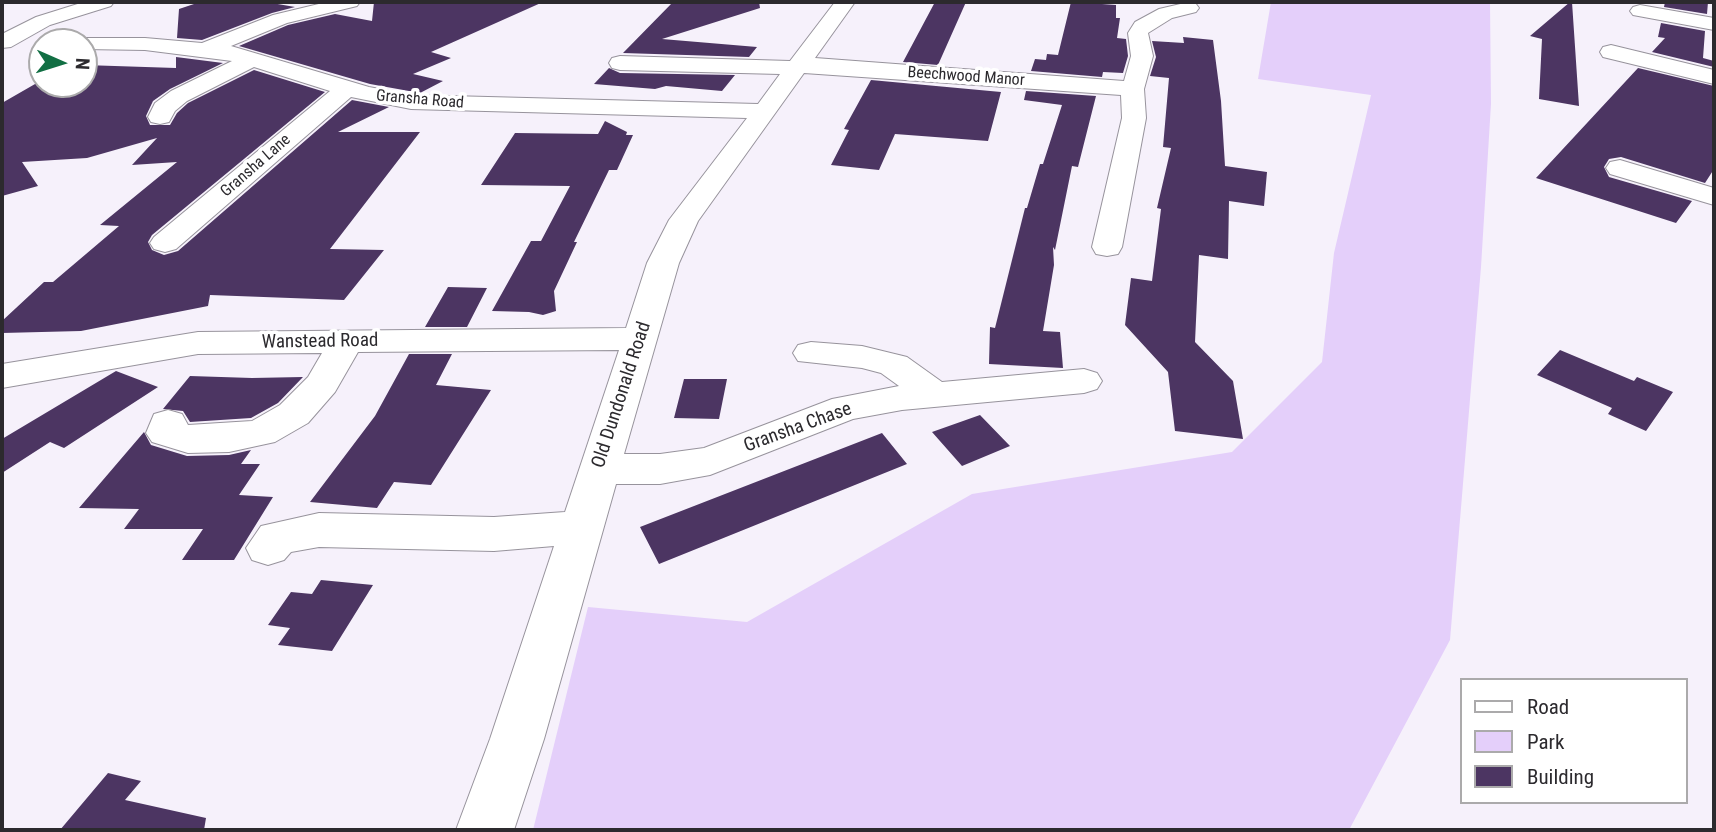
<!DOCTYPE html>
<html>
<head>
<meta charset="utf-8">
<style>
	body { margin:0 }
	#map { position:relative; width:1716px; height:832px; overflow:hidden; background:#f6f1fb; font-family:"Roboto Condensed",sans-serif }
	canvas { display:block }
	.frame { position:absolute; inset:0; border:4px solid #2c2a2e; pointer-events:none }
	.legend { position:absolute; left:1460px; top:678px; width:228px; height:126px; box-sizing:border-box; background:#fff; border:2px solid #abaaab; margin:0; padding:9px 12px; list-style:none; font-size:21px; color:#2c2a2e }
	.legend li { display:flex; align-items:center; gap:14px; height:35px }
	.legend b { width:35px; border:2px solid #abaaab }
	.north { position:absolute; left:28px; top:28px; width:70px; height:70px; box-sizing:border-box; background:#fff; border:2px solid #abaaab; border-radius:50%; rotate:93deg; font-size:19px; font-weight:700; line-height:28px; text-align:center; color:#2c2a2e }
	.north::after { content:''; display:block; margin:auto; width:24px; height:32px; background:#126f44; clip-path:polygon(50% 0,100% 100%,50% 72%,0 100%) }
</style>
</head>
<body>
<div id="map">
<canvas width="1716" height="832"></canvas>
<div class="frame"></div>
<ul class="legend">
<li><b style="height:9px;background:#fff"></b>Road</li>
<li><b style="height:19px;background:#e4cffa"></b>Park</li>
<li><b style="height:19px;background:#4c3562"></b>Building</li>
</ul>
<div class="north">N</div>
</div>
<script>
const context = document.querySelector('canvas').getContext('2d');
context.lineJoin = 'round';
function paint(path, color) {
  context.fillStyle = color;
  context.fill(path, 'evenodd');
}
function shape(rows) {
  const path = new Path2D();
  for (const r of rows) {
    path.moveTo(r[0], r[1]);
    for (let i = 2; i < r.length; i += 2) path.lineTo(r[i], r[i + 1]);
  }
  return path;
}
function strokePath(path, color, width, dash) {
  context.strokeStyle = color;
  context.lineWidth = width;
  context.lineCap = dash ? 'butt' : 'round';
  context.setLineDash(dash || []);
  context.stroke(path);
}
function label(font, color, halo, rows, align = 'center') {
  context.font = font + ' "Roboto Condensed",sans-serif';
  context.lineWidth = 7;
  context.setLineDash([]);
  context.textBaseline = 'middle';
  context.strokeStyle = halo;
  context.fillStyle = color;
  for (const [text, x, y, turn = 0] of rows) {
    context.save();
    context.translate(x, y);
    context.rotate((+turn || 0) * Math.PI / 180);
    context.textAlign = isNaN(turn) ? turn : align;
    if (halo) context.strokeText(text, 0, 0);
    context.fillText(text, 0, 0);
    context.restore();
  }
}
paint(shape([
	[1271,2,1490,2,1491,104,1481,267,1450,640,1349,830,533,830,588,607,747,622,972,494,1232,452,1322,362,1334,253,1371,95,1258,79]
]), '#e4cffa');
paint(shape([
	[200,2,266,2,295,7,272,13,202,40,177,38,179,9],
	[374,2,543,2,431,52,451,58,413,74,443,81,420,93,370,84,239,46,288,25,335,14,372,21],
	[673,2,759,2,760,8,662,39,757,47,749,57,623,53],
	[935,2,966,2,938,65,903,62],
	[1071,2,1103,2,1102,4,1116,5,1116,18,1120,18,1117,38,1126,39,1128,56,1123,73,1103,72,1102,77,1031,71,1035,59,1046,60,1047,54,1058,55],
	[1570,2,1572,2,1579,106,1539,99,1542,39,1530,36],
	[1665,2,1708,2,1707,14,1664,7],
	[1661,23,1705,31,1703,58,1714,61,1714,67,1652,52,1665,38,1658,37],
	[1183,37,1213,40,1221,101,1225,166,1267,172,1264,206,1229,201,1228,259,1199,255,1195,342,1233,381,1243,439,1175,431,1168,372,1125,325,1131,278,1152,281,1161,209,1157,208,1171,148,1163,147,1169,78,1150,76,1156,57,1152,41,1184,43],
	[176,57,223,63,170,89,153,101,146,116,150,125,170,125,177,113,188,103,254,70,325,92,152,235,148,242,152,250,164,255,178,251,352,100,389,107,338,132,420,132,330,249,384,250,344,300,210,295,208,306,81,331,2,333,2,321,44,282,53,282,119,226,100,225,177,162,132,165,157,138,87,158,22,162,38,186,2,196,2,103,42,80,42,84,84,84,84,65,176,68],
	[609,68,620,73,735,75,722,91,666,86,655,89,594,84],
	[1638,68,1714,86,1714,169,1705,183,1621,157,1609,159,1604,167,1609,177,1692,201,1676,223,1536,178],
	[871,80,1001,92,988,141,895,134,879,170,831,165,849,130,844,129],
	[1026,91,1096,96,1078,167,1072,166,1055,250,1053,247,1054,265,1043,331,1060,332,1063,368,989,364,990,327,995,328,1025,208,1027,208,1040,164,1043,164,1062,105,1024,100],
	[605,121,627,132,626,135,633,135,617,170,609,170,574,242,577,242,554,291,556,311,543,315,529,312,492,311,531,241,541,241,570,186,481,185,515,133,598,134],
	[448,287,487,288,467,327,425,327],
	[1560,350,1634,381,1637,377,1673,392,1646,431,1608,414,1612,408,1537,375],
	[409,354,452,354,436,385,491,390,431,485,394,482,377,508,310,502,375,416],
	[116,371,158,387,64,448,50,442,2,473,2,439],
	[190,376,252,378,303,377,278,403,251,418,190,422,183,411,163,409],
	[684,379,727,379,719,419,674,418],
	[980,415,1010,446,962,466,932,432],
	[144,432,151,445,187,456,229,455,251,450,241,464,260,464,239,495,273,497,234,560,182,560,203,529,124,529,139,509,79,508],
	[882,433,907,464,659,564,640,527],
	[321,580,373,585,332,651,278,645,290,628,268,625,291,592,312,594],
	[108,773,141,781,125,800,206,818,204,830,60,830]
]), '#4c3562');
const minor = shape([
	[84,2,114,2,111,6,50,25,11,47,2,48,2,34,36,17,84,2],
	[327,2,360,2,357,6,287,23,231,46,369,87,411,95,758,104,780,74,620,70,612,68,609,63,612,58,620,56,790,61,835,2,855,2,815,58,1124,81,1131,56,1128,33,1135,22,1159,9,1189,2,1196,4,1199,8,1196,12,1172,18,1148,33,1153,56,1144,89,1146,118,1122,247,1118,254,1107,256,1096,254,1092,247,1122,118,1121,95,804,73,698,221,679,263,624,454,660,454,704,448,832,399,899,386,881,373,862,368,798,361,793,353,798,345,811,342,862,346,907,357,942,382,1084,369,1097,373,1102,381,1097,389,1084,393,902,410,853,419,710,475,660,484,616,484,544,739,514,830,456,830,490,739,554,546,494,551,319,547,291,552,284,560,268,565,252,560,246,548,261,526,319,513,494,517,565,512,619,350,358,352,335,392,308,423,275,442,229,452,188,453,152,442,146,433,154,414,168,410,182,414,188,425,252,421,280,405,308,377,322,353,198,354,2,388,2,364,198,332,626,328,647,263,669,220,747,118,411,109,351,97,176,249,165,252,154,249,150,243,154,237,330,91,254,67,187,101,175,111,169,122,160,124,151,122,148,117,155,103,171,91,232,61,145,50,84,49,84,42,74,42,76,38,145,38,202,43,273,15,327,2],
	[1640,5,1714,18,1714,30,1633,15,1630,11,1633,7,1640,5],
	[1611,45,1714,70,1714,84,1603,57,1600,52,1603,47,1611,45],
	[1620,160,1714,188,1714,205,1610,174,1606,168,1610,162,1620,160]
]);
strokePath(minor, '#97939c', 2);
paint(minor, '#fff');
label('16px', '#2c2a2e', '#fff', [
	["Beechwood Manor",966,77,4],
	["Gransha Road",420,100,5],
	["Gransha Lane",256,166,-41]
]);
label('19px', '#2c2a2e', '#fff', [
	["Wanstead Road",320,342,-1],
	["Old Dundonald Road",622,395,-72],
	["Gransha Chase",798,428,-20]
]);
</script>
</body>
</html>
